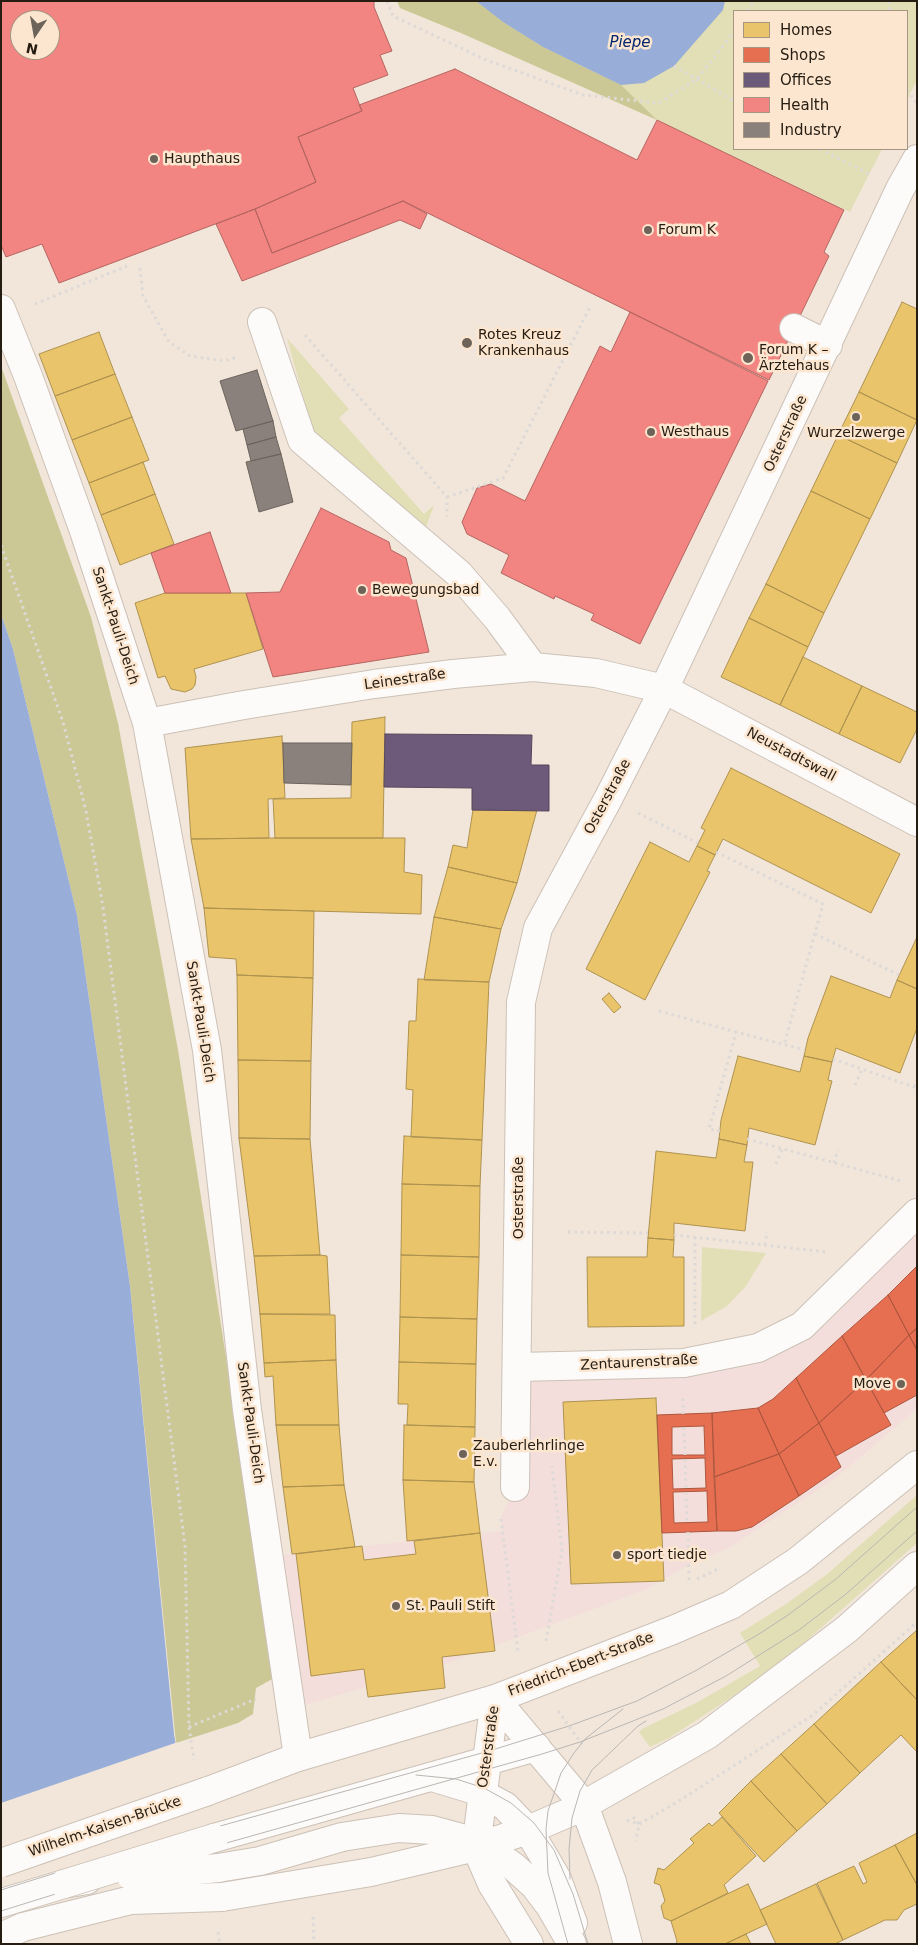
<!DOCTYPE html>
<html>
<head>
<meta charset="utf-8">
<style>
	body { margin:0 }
	#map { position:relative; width:918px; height:1945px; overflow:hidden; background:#f2e6da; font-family:"DejaVu Sans",sans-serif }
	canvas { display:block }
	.frame { position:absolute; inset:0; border:2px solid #251c12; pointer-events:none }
	.legend { position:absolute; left:733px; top:10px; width:175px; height:140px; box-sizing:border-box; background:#fce6cf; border:1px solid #a69583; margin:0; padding:6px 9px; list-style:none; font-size:15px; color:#251c12 }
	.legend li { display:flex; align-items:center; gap:10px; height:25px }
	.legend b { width:25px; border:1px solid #a69583 }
	.north { position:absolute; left:10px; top:10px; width:50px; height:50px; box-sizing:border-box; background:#fce6cf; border:1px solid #a69583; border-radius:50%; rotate:192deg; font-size:14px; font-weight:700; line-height:20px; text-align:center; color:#251c12 }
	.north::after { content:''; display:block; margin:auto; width:18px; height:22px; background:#6d6358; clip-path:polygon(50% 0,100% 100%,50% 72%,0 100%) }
</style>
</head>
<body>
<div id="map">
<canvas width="918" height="1945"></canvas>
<div class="frame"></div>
<ul class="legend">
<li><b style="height:14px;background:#e9c46a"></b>Homes</li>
<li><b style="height:14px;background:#e76f51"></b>Shops</li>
<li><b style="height:14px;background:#6d597a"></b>Offices</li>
<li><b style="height:14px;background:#f28482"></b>Health</li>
<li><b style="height:14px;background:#8a817c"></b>Industry</li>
</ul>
<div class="north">N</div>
</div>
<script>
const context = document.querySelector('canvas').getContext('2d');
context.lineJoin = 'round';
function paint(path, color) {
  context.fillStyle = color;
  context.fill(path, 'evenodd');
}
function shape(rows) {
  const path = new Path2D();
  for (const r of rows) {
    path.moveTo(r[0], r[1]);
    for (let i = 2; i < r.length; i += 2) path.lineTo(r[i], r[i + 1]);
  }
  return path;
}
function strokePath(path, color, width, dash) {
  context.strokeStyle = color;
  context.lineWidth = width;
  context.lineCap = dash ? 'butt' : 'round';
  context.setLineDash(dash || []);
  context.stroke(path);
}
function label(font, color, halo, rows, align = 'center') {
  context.font = font + ' "DejaVu Sans",sans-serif';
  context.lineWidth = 5;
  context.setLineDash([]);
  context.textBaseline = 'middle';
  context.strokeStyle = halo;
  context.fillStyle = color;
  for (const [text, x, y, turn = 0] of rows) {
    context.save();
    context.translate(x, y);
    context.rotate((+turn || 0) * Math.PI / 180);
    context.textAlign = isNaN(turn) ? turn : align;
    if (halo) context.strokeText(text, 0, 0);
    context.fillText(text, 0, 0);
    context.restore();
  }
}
paint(shape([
	[917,1213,917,1409,836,1478,729,1548,689,1565,645,1590,448,1663,281,1712,256,1558,502,1531,501,1517,515,1487,518,1367,758,1348]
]), '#f3dedb');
paint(shape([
	[397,1,917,1,917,80,907,100,907,11,734,11,734,149,882,149,850,212,657,120,461,33,400,8],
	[287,338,349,409,339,418,424,514,434,505,426,527,312,430],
	[702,1247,766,1253,746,1286,727,1306,701,1321],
	[917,1495,917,1543,787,1658,732,1697,669,1738,650,1747,639,1732,642,1729,698,1702,760,1666,740,1633,786,1604,826,1575]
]), '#e2dfb6');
paint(shape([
	[397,1,476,1,503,22,543,47,621,85,657,120,461,33,400,8],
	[1,366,91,617,118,723,178,1050,276,1677,256,1688,253,1714,238,1723,176,1743,130,1286,77,915,13,649,1,614]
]), '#ccc896');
paint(shape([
	[476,1,725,1,723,10,674,66,644,83,621,85,543,47,503,22],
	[1,614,13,649,77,915,130,1286,174,1734,208,1944,1,1944]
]), '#98add7');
paint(shape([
	[178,1742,211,1944,1,1944,1,1803]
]), '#f2e6da');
const homes = shape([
	[902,302,917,309,917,420,859,392,902,302],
	[99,332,115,374,55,396,39,354,99,332],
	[115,374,132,417,72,440,55,396,115,374],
	[859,392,917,420,897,463,838,435,859,392],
	[132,417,149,460,89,483,72,440,132,417],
	[838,435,897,463,870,519,811,491,838,435],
	[143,462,155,494,101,515,89,483,143,462],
	[811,491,870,519,824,613,766,584,811,491],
	[155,494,174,544,120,565,101,515,155,494],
	[766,584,824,613,808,647,749,618,766,584],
	[165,593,246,593,263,649,194,669,196,677,195,685,192,689,185,692,171,689,165,676,158,678,135,603,165,593],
	[749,618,808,647,780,705,721,677,749,618],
	[803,657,862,686,839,734,780,705,803,657],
	[862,686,917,712,917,729,900,763,839,734,862,686],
	[385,717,383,838,275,838,273,799,351,798,352,722,385,717],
	[282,736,285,798,268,799,269,838,191,839,185,748,282,736],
	[731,768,900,854,871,913,723,839,715,855,697,846,705,830,701,828,731,768],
	[473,810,537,810,517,883,448,867,453,845,467,848,473,810],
	[275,838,405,838,404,872,422,875,421,914,204,908,191,839,275,838],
	[650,842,689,862,697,846,715,855,707,871,710,872,645,1000,586,969,650,842],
	[448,867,517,883,501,929,434,917,448,867],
	[204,908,314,911,313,978,237,975,236,959,209,957,204,908],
	[434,917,501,929,489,982,424,980,434,917],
	[917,937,917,989,897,980,917,937],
	[237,975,313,978,311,1061,238,1060,237,975],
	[831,976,890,998,897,980,917,989,917,1028,900,1073,836,1048,832,1062,804,1056,808,1038,831,976],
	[418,979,489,982,482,1140,411,1137,413,1090,406,1089,409,1021,416,1021,418,979],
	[609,993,621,1007,614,1013,602,999,609,993],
	[738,1056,800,1072,804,1056,832,1062,828,1080,832,1081,815,1145,749,1128,747,1145,719,1139,721,1120,738,1056],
	[238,1060,311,1061,310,1139,239,1138,238,1060],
	[404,1136,482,1140,480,1186,402,1184,404,1136],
	[239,1138,310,1139,320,1255,254,1256,239,1138],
	[719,1139,747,1145,744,1162,753,1162,745,1231,674,1223,674,1240,648,1238,656,1151,716,1158,719,1139],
	[402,1184,480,1186,479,1257,401,1255,402,1184],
	[648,1238,674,1240,673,1257,684,1257,684,1326,588,1327,587,1257,647,1257,648,1238],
	[320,1255,327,1256,330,1314,260,1314,254,1256,320,1255],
	[401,1255,479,1257,477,1319,400,1317,401,1255],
	[260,1314,335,1315,336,1360,264,1363,260,1314],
	[400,1317,477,1319,476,1364,399,1362,400,1317],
	[336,1360,339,1425,276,1425,273,1376,265,1377,264,1363,336,1360],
	[399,1362,476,1364,475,1427,407,1425,408,1404,398,1404,399,1362],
	[656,1398,664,1581,571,1584,563,1402,656,1398],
	[276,1425,339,1425,344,1485,283,1487,276,1425],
	[404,1425,475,1427,474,1482,403,1480,404,1425],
	[403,1480,474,1482,480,1533,407,1541,403,1480],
	[344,1485,355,1547,292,1554,283,1487,344,1485],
	[480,1533,495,1651,442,1657,445,1688,368,1697,364,1669,311,1676,296,1554,362,1546,364,1560,416,1554,414,1541,480,1533],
	[917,1630,917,1700,881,1662,917,1630],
	[881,1662,917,1700,917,1752,901,1735,860,1773,814,1724,881,1662],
	[814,1724,860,1773,827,1804,781,1754,814,1724],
	[781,1754,827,1804,797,1831,751,1781,781,1754],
	[751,1781,797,1831,764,1862,719,1813,751,1781],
	[722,1817,756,1856,724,1885,728,1893,671,1921,664,1918,661,1906,665,1901,660,1885,654,1883,658,1868,664,1870,694,1843,690,1839,709,1823,712,1826,722,1817],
	[917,1833,917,1885,895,1845,917,1833],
	[895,1845,917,1885,917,1904,904,1910,897,1920,885,1920,843,1940,817,1883,854,1866,863,1884,867,1882,859,1863,895,1845],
	[748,1884,767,1924,725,1944,676,1944,677,1941,671,1921,748,1884],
	[816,1884,843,1940,835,1944,776,1944,760,1910,816,1884],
	[746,1934,751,1944,725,1944,746,1934]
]);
paint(homes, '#e9c46a');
strokePath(homes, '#ae9250', 1);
const shops = shape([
	[917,1266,917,1328,909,1335,888,1295,917,1266],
	[888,1295,909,1335,866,1380,842,1336,888,1295],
	[917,1328,917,1350,909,1335,917,1328],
	[909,1335,917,1350,917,1395,884,1413,866,1380,909,1335],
	[842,1336,866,1380,819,1423,796,1378,842,1336],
	[796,1378,819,1423,779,1454,758,1408,773,1399,796,1378],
	[866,1380,891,1425,836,1456,819,1423,866,1380],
	[758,1408,779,1454,714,1477,712,1413,758,1408],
	[712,1413,717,1531,662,1533,657,1415,712,1413],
	[704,1426,705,1455,672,1455,672,1427,704,1426],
	[705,1458,706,1488,673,1489,672,1459,705,1458],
	[707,1491,708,1522,674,1523,673,1492,707,1491],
	[819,1423,841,1467,799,1496,779,1454,819,1423],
	[779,1454,799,1496,752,1527,736,1531,717,1531,714,1477,779,1454]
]);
paint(shops, '#e76f51');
strokePath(shops, '#ad563e', 1);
const offices = shape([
	[385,734,532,735,531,765,549,765,549,811,472,810,472,788,384,787,385,734]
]);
paint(offices, '#6d597a');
strokePath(offices, '#57475b', 1);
const health = shape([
	[1,1,374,1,374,7,392,51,380,55,388,75,353,88,362,111,298,137,316,182,255,209,59,283,42,244,6,257,1,245,1,1],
	[20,20,50,20,50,50,20,50,20,20],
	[455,69,637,160,657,120,844,210,824,252,829,256,769,380,403,201,272,253,255,209,316,182,298,137,362,111,359,105,455,69],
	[403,201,427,214,420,229,400,220,242,281,216,224,255,209,272,253,403,201],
	[630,312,768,381,640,644,591,620,594,614,555,596,554,599,501,573,509,555,467,534,462,522,477,488,491,484,525,501,600,346,611,352,630,312],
	[321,508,389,542,391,550,406,558,429,652,273,677,246,593,280,592,321,508],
	[210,532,231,593,165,593,151,553,210,532]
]);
paint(health, '#f28482');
strokePath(health, '#b46560', 1);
const industry = shape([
	[257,370,273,421,236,431,220,381,257,370],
	[273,421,276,437,247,445,243,429,273,421],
	[276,437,281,454,251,461,247,445,276,437],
	[281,454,293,502,259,512,246,462,281,454],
	[283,743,352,743,351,785,284,783,283,743]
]);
paint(industry, '#8a817c');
strokePath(industry, '#6c635c', 1);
const minor = shape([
	[1,309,28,376,84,531,147,723,207,1050,247,1410,298,1757],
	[262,322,302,440,459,574,497,618,533,667],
	[794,328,828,345],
	[147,723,244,705,374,684,453,674,533,667,596,673,664,689,917,822],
	[518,1367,684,1363,758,1348,802,1326,917,1213],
	[515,1487,521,1002,538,928,608,799,664,689,900,189,917,159],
	[432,1777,475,1790,505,1806,528,1830,546,1860,557,1879,573,1923],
	[214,1838,536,1747],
	[218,1868,260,1861,342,1837,399,1828,432,1830,465,1839,490,1850,514,1867,534,1885,550,1906,572,1944],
	[1,1903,64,1884,87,1880]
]);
const major = shape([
	[495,1699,584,1805,612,1882,628,1944],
	[495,1699,476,1847,492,1884,529,1944],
	[208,1791,298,1757,495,1699,673,1630,731,1605,798,1561,917,1465],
	[222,1897,371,1872,476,1847,528,1830,575,1810,707,1735,847,1629,917,1566]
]);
strokePath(minor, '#ccc1b7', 30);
strokePath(major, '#ccc1b7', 30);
strokePath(shape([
	[387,1,393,16,484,59,583,95,659,103,697,79,734,32],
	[889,1,890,11],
	[748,11,754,1],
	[674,66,734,101],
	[907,90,917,103],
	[820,149,869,174],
	[140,268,143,296,169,342,190,356,224,361,238,357],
	[35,304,127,266],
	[305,335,447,497,447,517],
	[447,497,503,478,591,305],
	[1,545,63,722,86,811,103,907,185,1546,189,1727,194,1760],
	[638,813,698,843],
	[716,852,823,904,784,1045],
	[815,934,899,975],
	[659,1011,736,1032],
	[833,1059,917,1088],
	[855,1085,862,1069],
	[914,1087,917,1080],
	[720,1131,709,1129,736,1032,805,1050],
	[747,1139,901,1181],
	[834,1163,838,1150],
	[776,1164,782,1149],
	[568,1232,648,1233],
	[674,1235,827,1252],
	[695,1237,695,1324],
	[765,1245,767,1232],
	[683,1414,683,1397],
	[684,1427,685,1455],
	[685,1459,686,1488],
	[686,1492,687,1523],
	[501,1519,518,1652],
	[688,1532,689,1582],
	[697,1579,720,1568],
	[546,1641,562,1551,552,1466],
	[558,1711,582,1744],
	[189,1727,256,1699],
	[633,1817,639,1824,636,1841],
	[627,1820,639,1824,674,1804,813,1715,917,1622],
	[313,1917,314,1944],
	[218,1932,220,1944]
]), '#ddd9d6', 3, [2.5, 4]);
strokePath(minor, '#fdfbf9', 28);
strokePath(major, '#fdfbf9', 28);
strokePath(shape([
	[416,1775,456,1779,484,1788,511,1803,534,1823,554,1850,573,1894,588,1944],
	[570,1879,569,1849,572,1818,580,1791,592,1770,638,1726,646,1721],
	[1,1890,84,1864,489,1751,569,1726,637,1701,695,1671,759,1634,788,1615,836,1579,917,1507],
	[1,1911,152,1864,542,1754,580,1742,663,1709,726,1676,799,1630,846,1594,917,1531],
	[568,1944,548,1873,546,1829,548,1811,561,1773,574,1753,585,1739,623,1709]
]), '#b9b6b3', 1);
const minorBridge = shape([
	[131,1876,218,1868],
	[64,1884,214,1838]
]);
const majorBridge = shape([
	[1,1863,208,1791],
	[1,1937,23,1927,131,1900,222,1897]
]);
strokePath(minorBridge, '#ccc1b7', 30, []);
strokePath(majorBridge, '#ccc1b7', 30, []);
strokePath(minorBridge, '#fdfbf9', 28);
strokePath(majorBridge, '#fdfbf9', 28);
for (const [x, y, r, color] of [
	[154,159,5,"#6d6358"],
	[648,230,5,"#6d6358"],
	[467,343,6,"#6d6358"],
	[748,358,6,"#6d6358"],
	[856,417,5,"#6d6358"],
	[651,432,5,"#6d6358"],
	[362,590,5,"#6d6358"],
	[901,1384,5,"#6d6358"],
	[463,1454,5,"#6d6358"],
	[617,1555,5,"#6d6358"],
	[396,1606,5,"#6d6358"]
]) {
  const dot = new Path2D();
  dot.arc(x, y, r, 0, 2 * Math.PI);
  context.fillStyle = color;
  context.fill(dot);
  strokePath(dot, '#fce6cf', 2);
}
label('14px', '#251c12', '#fce6cf', [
	["Haupthaus",164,159],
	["Forum K",658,230],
	["Rotes Kreuz",478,335],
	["Krankenhaus",478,351],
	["Forum K –",759,350],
	["Ärztehaus",759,366],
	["Westhaus",661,432],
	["Wurzelzwerge",856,433,"center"],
	["Bewegungsbad",372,590],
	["Move",891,1384,"right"],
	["Zauberlehrlinge",473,1446],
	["E.v.",473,1462],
	["sport tiedje",627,1555],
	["St. Pauli Stift",406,1606]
], 'left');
label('14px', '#251c12', '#fce6cf', [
	["Osterstraße",786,434,-65],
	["Sankt-Pauli-Deich",115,626,72],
	["Leinestraße",405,680,-8],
	["Neustadtswall",791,755,28],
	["Osterstraße",608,797,-62],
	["Sankt-Pauli-Deich",200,1022,81],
	["Osterstraße",519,1198,-90],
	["Zentaurenstraße",639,1363,-3],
	["Sankt-Pauli-Deich",250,1423,82],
	["Friedrich-Ebert-Straße",581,1665,-21],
	["Osterstraße",489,1747,-82],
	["Wilhelm-Kaisen-Brücke",105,1827,-19]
]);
label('italic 15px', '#01246e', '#fce6cf', [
	["Piepe",630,43]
]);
</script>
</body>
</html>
